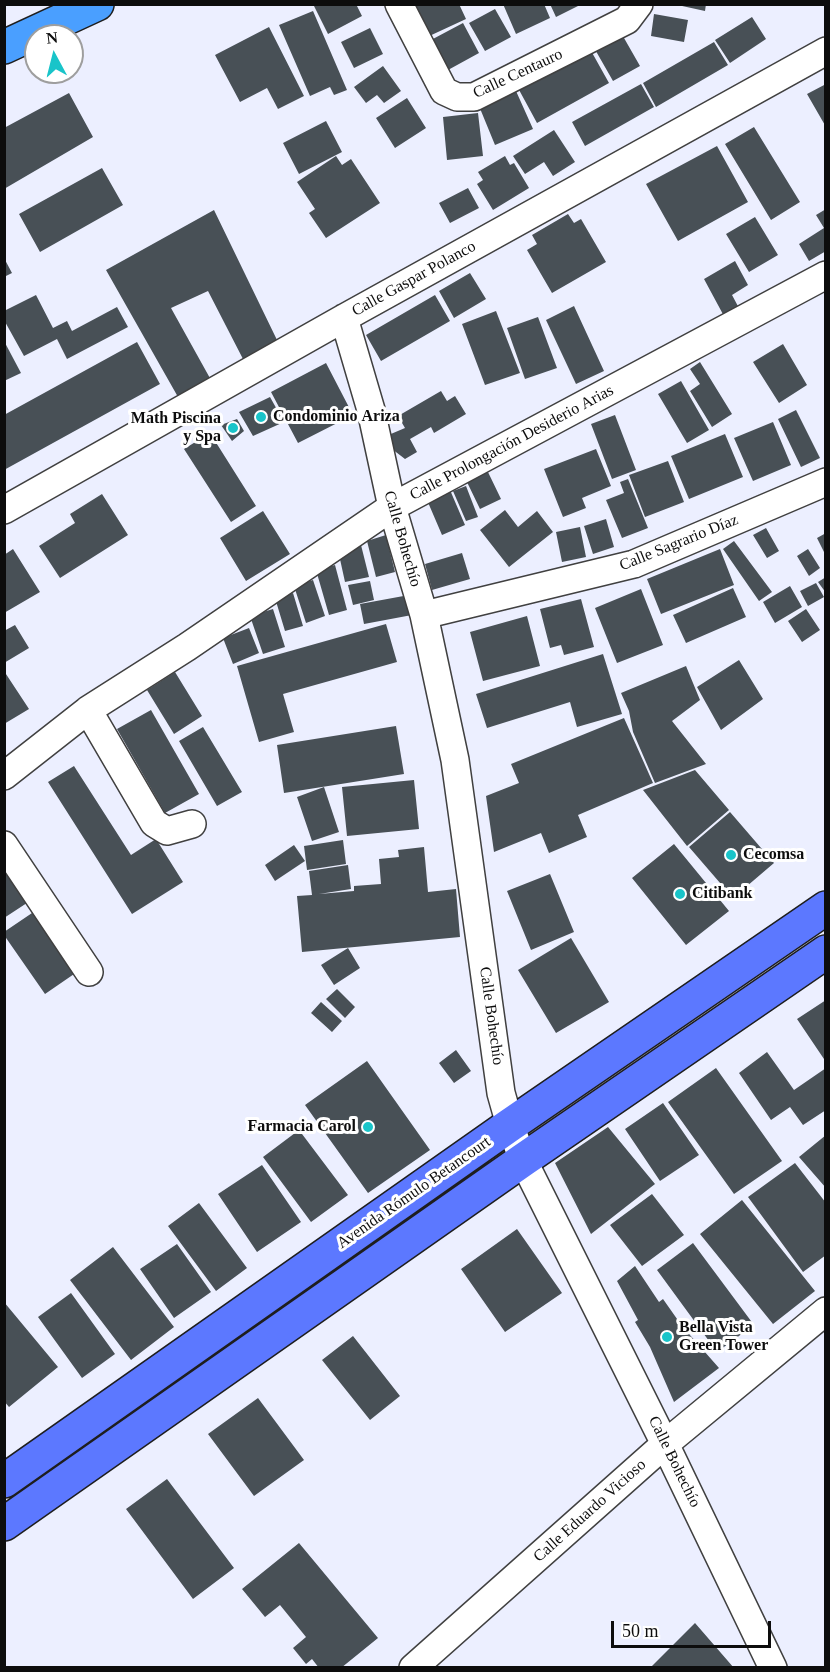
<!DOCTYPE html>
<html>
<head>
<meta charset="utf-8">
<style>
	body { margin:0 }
	#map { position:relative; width:830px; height:1672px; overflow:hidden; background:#ecefff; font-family:Georgia,serif }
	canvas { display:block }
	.frame { position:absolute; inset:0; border:6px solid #0d0d0d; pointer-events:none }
	.north { position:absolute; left:24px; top:24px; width:60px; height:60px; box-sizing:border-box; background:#fff; border:2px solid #9e9e9e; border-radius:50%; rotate:353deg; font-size:16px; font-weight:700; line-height:24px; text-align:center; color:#0d0d0d }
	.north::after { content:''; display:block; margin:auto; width:21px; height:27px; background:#19c4c9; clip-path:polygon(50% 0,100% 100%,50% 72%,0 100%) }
	.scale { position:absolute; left:611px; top:1621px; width:160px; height:27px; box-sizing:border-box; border:3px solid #0d0d0d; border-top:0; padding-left:8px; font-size:18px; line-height:21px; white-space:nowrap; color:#0d0d0d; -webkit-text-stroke:4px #fff; paint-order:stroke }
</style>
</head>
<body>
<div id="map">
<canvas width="830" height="1672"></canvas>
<div class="frame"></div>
<div class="north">N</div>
<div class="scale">50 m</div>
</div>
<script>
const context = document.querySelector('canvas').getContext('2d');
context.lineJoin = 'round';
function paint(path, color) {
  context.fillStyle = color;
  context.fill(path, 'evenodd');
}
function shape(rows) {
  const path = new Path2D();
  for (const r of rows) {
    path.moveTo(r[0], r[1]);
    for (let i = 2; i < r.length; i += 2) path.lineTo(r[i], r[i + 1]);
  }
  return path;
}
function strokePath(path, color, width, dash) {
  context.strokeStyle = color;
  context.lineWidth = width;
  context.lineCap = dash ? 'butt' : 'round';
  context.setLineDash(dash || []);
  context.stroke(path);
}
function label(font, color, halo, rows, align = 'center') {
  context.font = font + ' Georgia,serif';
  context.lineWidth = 6;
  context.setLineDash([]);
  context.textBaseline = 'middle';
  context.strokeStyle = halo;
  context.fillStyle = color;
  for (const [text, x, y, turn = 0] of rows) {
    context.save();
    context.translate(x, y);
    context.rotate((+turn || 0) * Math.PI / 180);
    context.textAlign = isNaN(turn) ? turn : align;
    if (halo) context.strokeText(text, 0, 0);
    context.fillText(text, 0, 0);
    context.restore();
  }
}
paint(shape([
	[313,4,356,4,362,16,328,34],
	[416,4,459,4,466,19,425,38,411,7],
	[503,4,544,4,550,18,516,34],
	[550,4,582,4,556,17],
	[673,4,706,4,705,11],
	[495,9,511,37,485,51,469,23],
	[313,11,347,90,334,95,330,87,310,96,279,25],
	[654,14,688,20,684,42,651,36],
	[752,17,766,39,730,63,715,40],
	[463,23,479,53,448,70,431,40],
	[269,27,304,96,278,109,267,88,240,102,215,55],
	[370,28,383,54,354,68,341,42],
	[620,31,640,66,613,81,593,46],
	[714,42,728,65,656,107,643,83],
	[590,49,609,83,537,123,518,88],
	[383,66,401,91,384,103,377,95,366,103,354,87],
	[641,84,654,107,585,146,572,122],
	[826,84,826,127,807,94],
	[516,91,533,129,495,145,479,106],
	[69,93,93,137,4,189,4,128],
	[407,98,426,128,395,148,376,118],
	[478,113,483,156,447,160,443,117],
	[326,121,342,152,299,174,283,143],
	[754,127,800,202,771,220,725,144],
	[554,130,575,162,553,176,544,162,525,174,513,156],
	[717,146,748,202,678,241,646,184],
	[336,156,342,165,351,159,380,203,326,238,309,213,315,209,297,182],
	[505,156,510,165,514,163,529,188,493,210,477,184,483,180,478,172],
	[102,168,123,205,40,252,19,214],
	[468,188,479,208,450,223,439,203],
	[826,209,826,251,809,261,799,244,824,228,816,215],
	[214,210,277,340,243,359,208,291,171,308,211,380,178,397,106,270],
	[568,214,574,223,581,219,606,262,552,293,527,250,537,244,532,235],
	[755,217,778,255,749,272,726,234],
	[4,258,12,273,4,277],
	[735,261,748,285,732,295,740,310,725,318,704,279],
	[470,273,486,299,454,318,439,291],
	[36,295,53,328,67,321,72,331,117,307,128,327,67,359,57,339,24,356,4,320,4,311],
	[435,295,450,321,381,361,366,335],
	[574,306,604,371,576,384,546,320],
	[496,311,520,373,485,385,462,324],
	[538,317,557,368,525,379,507,328],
	[4,341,21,373,4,381],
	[137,342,160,384,4,470,4,415],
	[783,344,807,385,779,403,753,362],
	[700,362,732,414,712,427,690,391,700,384,690,369],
	[326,363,353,415,298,443,271,392],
	[681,381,709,430,687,443,658,394],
	[441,391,447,401,455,396,466,414,434,433,431,427,410,439,417,452,405,459,379,439,405,428,398,416],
	[270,397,284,422,253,436,239,412],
	[796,410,820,458,801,467,778,419],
	[615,415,636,470,612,479,591,424],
	[237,419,244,431,232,441,221,425],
	[773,422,791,465,753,481,734,438],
	[210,433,256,506,231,522,184,449],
	[725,434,743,477,689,499,671,456],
	[596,449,611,486,582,498,586,508,563,517,544,469],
	[668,461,684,502,645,517,629,475],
	[487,470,501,499,480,509,466,480],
	[628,479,648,528,622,538,606,500,624,493,620,482],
	[466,486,478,517,466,521,453,491],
	[450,490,465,525,442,535,427,500],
	[102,494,128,535,60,578,39,546,75,523,70,514],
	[505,510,518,527,537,511,553,532,509,567,480,530],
	[263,511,290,554,246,581,220,538],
	[606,519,614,547,593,554,584,526],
	[580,527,586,557,562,562,556,532],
	[766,528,779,551,767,558,753,535],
	[826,533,826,556,817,538],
	[386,535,395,572,376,577,367,541],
	[734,541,772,592,759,601,723,549],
	[361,545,369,577,345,582,338,550],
	[13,549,40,592,4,613,4,555],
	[720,549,734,585,661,614,647,579],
	[808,549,820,568,809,576,797,556],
	[462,553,470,579,432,590,425,564],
	[335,565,347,610,329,615,316,570],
	[826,577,826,593,818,582],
	[313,580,325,616,306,623,294,586],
	[370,581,374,600,353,605,348,585],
	[816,583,824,597,808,606,800,591],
	[790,586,802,607,775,623,763,602],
	[733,588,746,617,686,643,673,615],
	[641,589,663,645,617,663,595,608],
	[293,593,303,626,285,631,275,598],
	[409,595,412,615,364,624,360,604],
	[581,599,594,647,564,655,561,645,550,648,540,609],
	[273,609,285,647,263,654,250,616],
	[806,609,820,630,802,642,788,621],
	[527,616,540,666,483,681,470,632],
	[386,624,397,662,283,694,294,732,259,742,237,666],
	[15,625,29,648,4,663,4,631],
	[249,628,259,653,233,664,223,638],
	[603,654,622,714,577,727,570,702,487,728,476,694],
	[739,660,763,699,721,730,697,687],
	[686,666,700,700,672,721,706,764,655,783,633,732,629,711,621,693],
	[4,671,29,709,4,724],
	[175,672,202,716,174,734,147,690],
	[151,710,199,794,165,813,117,729],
	[624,718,653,783,578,815,587,837,549,853,541,833,494,852,486,796,519,783,511,764],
	[396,726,404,774,284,793,277,745],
	[203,727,242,792,217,806,179,741],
	[74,766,131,855,156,839,183,882,132,914,48,782],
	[695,770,729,810,687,846,643,790],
	[414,780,419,829,347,836,342,787],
	[324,787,339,832,312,841,297,797],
	[730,812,774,863,733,898,689,847],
	[343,840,346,864,307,870,304,846],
	[674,844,729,911,686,945,632,878],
	[294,845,305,861,275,881,265,865],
	[424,847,428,892,456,889,460,937,302,952,297,896,312,895,309,871,348,865,351,889,319,894,354,891,354,886,381,884,379,859,399,857,398,850],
	[4,858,33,899,4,918],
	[550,874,574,932,531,950,507,891],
	[35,911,77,972,45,994,4,935,4,932],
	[571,938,609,1002,556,1033,518,970],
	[348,948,360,968,334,985,321,965],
	[337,989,355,1007,345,1018,326,999],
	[826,1000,826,1062,797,1019],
	[321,1002,342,1021,332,1032,311,1013],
	[456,1050,471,1071,454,1083,439,1063],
	[767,1052,794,1090,826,1068,826,1110,803,1125,790,1107,771,1120,739,1073],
	[367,1061,430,1150,368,1193,305,1105],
	[716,1068,782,1161,734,1194,668,1102],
	[663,1103,699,1155,660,1181,625,1129],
	[608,1127,655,1184,591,1234,555,1163],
	[299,1130,348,1195,311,1222,263,1157],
	[826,1135,826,1188,799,1157],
	[795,1163,826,1203,826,1255,803,1272,748,1197],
	[262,1165,301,1222,257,1252,218,1194],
	[652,1194,684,1235,642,1266,610,1225],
	[742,1200,815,1291,773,1324,700,1234],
	[199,1203,247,1268,216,1291,168,1226],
	[517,1229,562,1293,505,1332,461,1269],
	[693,1243,754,1325,717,1352,657,1270],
	[177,1244,211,1292,174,1318,140,1269],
	[113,1247,174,1327,131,1360,70,1280],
	[635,1266,659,1302,663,1299,682,1326,719,1368,674,1402,650,1347,635,1322,638,1320,617,1281],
	[71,1293,115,1354,82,1378,38,1317],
	[4,1302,58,1367,9,1407,4,1401],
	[353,1336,400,1396,370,1420,322,1360],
	[258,1398,304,1460,254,1496,208,1434],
	[167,1479,234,1568,193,1599,126,1509],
	[299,1543,378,1638,341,1668,319,1668,312,1659,306,1664,293,1648,306,1637,280,1605,265,1617,242,1589],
	[695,1623,734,1668,650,1668]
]), '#485056');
const minor = shape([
	[399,4,444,91,457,97,474,97,627,20,639,4],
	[344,318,371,410,392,507,424,615,455,760,501,1093,510,1125,523,1160,665,1444,773,1668],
	[4,510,344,318,826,51],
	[424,615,634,564,826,482],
	[88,710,154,823,167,831,192,824],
	[4,776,88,710,187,647,392,507,826,275],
	[4,845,89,972],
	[413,1668,665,1444,826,1311]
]);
const major = shape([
	[4,1481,510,1125,826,908],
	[4,1524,523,1160,826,952]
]);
const highway = shape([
	[4,47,97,4]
]);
strokePath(minor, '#404040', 30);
strokePath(major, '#1e1e1e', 36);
strokePath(highway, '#1e1e1e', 36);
strokePath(minor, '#fff', 27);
strokePath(major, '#5c78ff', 33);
strokePath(highway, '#4a9fff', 33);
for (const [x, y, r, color] of [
	[261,417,6,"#19c4c9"],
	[233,428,6,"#19c4c9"],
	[731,855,6,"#19c4c9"],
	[680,894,6,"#19c4c9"],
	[368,1127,6,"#19c4c9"],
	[667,1337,6,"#19c4c9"]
]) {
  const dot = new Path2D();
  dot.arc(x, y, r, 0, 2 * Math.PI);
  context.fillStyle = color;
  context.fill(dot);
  strokePath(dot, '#fff', 2);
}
label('16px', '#0d0d0d', '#fff', [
	["Calle Centauro",518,74,-25],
	["Calle Gaspar Polanco",414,279,-29],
	["Calle Prolongación Desiderio Arias",512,443,-28],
	["Calle Bohechío",402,539,74],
	["Calle Sagrario Díaz",679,543,-22],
	["Calle Bohechío",491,1016,82],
	["Avenida Rómulo Betancourt",414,1193,-35],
	["Calle Bohechío",674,1462,64],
	["Calle Eduardo Vicioso",590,1511,-42]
]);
label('bold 16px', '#0d0d0d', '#fff', [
	["Condominio Ariza",273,417],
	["Math Piscina",221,419,"right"],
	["y Spa",221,437,"right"],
	["Cecomsa",743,855],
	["Citibank",692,894],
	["Farmacia Carol",356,1127,"right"],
	["Bella Vista",679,1328],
	["Green Tower",679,1346]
], 'left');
</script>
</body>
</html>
